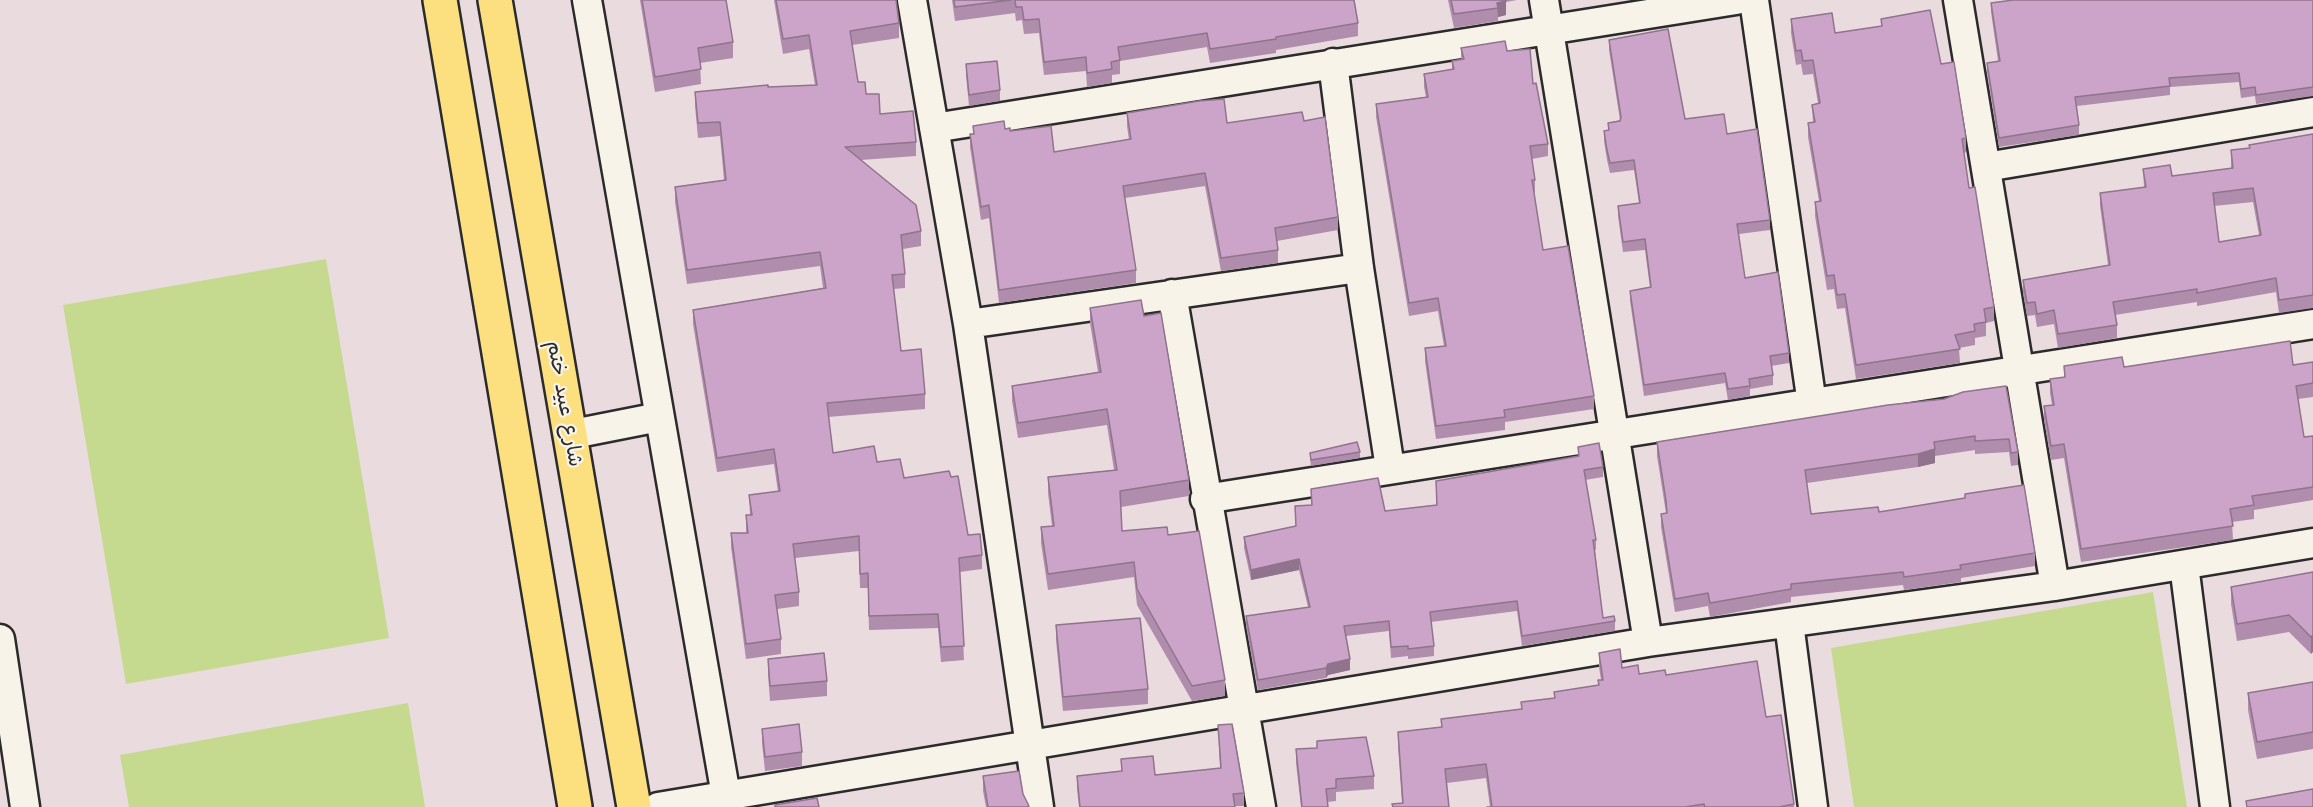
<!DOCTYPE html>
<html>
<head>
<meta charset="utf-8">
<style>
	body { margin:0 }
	canvas { display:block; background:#eadbdf }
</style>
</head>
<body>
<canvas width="2313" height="807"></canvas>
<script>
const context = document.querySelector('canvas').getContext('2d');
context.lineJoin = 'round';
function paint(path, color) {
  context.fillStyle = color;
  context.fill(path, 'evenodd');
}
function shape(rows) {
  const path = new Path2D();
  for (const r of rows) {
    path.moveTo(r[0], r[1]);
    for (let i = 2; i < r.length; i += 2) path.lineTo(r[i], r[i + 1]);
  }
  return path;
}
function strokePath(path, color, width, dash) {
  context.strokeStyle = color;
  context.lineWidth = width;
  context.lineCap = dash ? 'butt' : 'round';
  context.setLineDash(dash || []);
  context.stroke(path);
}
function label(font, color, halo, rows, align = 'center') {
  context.font = font + ' "Architects Daughter","Playpen Sans Arabic",sans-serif';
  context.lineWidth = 4.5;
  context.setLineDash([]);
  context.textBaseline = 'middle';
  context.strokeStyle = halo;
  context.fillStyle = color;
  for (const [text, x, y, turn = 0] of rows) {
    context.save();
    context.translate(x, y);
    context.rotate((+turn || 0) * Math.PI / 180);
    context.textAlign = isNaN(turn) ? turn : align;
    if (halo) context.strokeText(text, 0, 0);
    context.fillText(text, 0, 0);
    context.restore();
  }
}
paint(shape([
	[326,259,389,638,126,684,63,305],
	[2153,592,2187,807,1854,807,1831,648],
	[408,703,425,807,129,807,120,755]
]), '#c5da8f');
const minor = shape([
	[587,0,728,807],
	[912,0,968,324,1039,807],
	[1544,0,1648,642],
	[1754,0,1812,404],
	[1958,0,2055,586],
	[1333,63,1359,268,1390,468],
	[934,128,1736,0],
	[1986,167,2313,112],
	[1172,294,1261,807],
	[968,324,1359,268],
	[568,435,659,417],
	[1205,499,2313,324],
	[2184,565,2215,807],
	[1789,623,1813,807],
	[0,639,25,807],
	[658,807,1648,642,2055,586,2313,543]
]);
const major = shape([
	[440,0,575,807],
	[495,0,634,807]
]);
strokePath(minor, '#2b2b2b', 33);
strokePath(major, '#2b2b2b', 38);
strokePath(minor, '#f7f3e8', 28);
strokePath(major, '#fce080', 33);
paint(shape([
	[640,0,726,0,733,42,733,58,700,63,701,84,655,92],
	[774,0,896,0,899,23,899,38,852,45,858,82,866,94,880,114,916,142,916,156,861,160,921,231,921,246,903,249,905,274,905,288,893,289,901,351,925,394,925,409,828,417,833,453,877,462,904,478,951,477,968,535,982,555,982,569,960,572,964,660,941,662,938,628,869,630,868,588,860,588,859,551,795,558,799,592,799,606,777,609,781,639,781,654,746,659,731,547,731,533,746,533,746,515,750,515,749,495,778,492,774,464,717,472,693,324,693,310,823,288,820,266,687,284,675,202,675,187,724,180,720,136,698,138,695,106,695,92,815,85,809,49,783,54],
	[952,0,1354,0,1358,23,1358,36,1276,50,1276,53,1210,63,1207,47,1120,61,1120,74,1112,75,1112,83,1087,87,1086,71,1044,75,1039,33,1024,34,1022,20,1016,21,1015,13,955,21],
	[1448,0,1517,0,1506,2,1506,15,1498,17,1498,21,1454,28],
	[2313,0,2313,96,2256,104,2255,96,2241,98,2239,82,2170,87,2170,95,2077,106,2079,125,2079,135,1999,147,1987,72,1987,63,1998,61,1991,12,1991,3],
	[1791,19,1835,33,1881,26,1881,19,1941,64,1966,138,1966,152,1964,153,1969,188,1994,307,1994,321,1986,323,1986,336,1975,338,1975,345,1959,348,1960,363,1856,379,1845,308,1837,309,1834,289,1827,290,1815,216,1815,202,1819,201,1808,137,1808,123,1813,123,1812,105,1818,103,1813,74,1803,75,1801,64,1796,65,1791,33],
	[1609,40,1685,119,1727,134,1770,220,1770,230,1739,234,1745,278,1789,353,1789,363,1771,366,1773,375,1773,385,1750,389,1750,396,1728,400,1725,383,1644,396,1630,301,1630,291,1650,288,1645,250,1623,252,1618,216,1618,206,1639,203,1634,170,1610,173,1607,160,1604,141,1604,131,1608,131,1608,123,1620,120,1609,50],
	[1461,48,1507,51,1533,84,1548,144,1548,156,1532,159,1535,180,1535,192,1534,193,1543,250,1594,396,1594,409,1505,422,1505,430,1436,439,1425,361,1425,348,1444,346,1438,311,1409,316,1376,117,1376,104,1426,97,1424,87,1424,74,1452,69,1452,61,1461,59],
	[966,64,1000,90,1000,101,969,106,966,75],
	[1127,113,1227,123,1304,121,1338,217,1338,230,1277,241,1278,250,1278,263,1221,271,1205,186,1125,198,1136,270,1136,283,999,303,989,218,981,220,970,147,970,134,973,134,973,126,1005,129,1054,152,1129,140,1127,126],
	[2313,134,2313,308,2279,313,2276,292,2197,306,2197,302,2115,315,2117,325,2117,338,2058,348,2054,324,2037,327,2035,315,2027,316,2023,293,2023,280,2108,265,2100,206,2100,193,2144,187,2143,169,2172,176,2231,168,2231,150,2249,148,2249,145],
	[2253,202,2259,235,2219,242,2214,206],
	[1090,308,1144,316,1189,480,1189,496,1121,507,1122,531,1168,535,1225,680,1225,696,1192,701,1137,605,1134,577,1048,590,1041,543,1041,527,1052,526,1048,493,1048,477,1114,470,1107,425,1018,438,1012,401,1012,386,1098,372,1090,323],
	[2313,362,2313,397,2298,399,2304,437,2313,436,2313,500,2254,510,2254,519,2232,522,2233,540,2081,562,2064,458,2051,460,2044,420,2044,406,2052,405,2050,393,2050,379,2064,377,2064,366,2124,367,2293,365],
	[2006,386,2018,452,2018,465,2011,466,2009,452,1975,454,1975,450,1935,456,1935,463,1918,467,1807,483,1811,514,1879,512,1965,498,1965,494,2035,553,2035,566,1961,578,1961,582,1904,590,1903,585,1791,597,1791,602,1710,617,1708,606,1675,612,1661,527,1661,514,1666,513,1657,456,1657,442,1944,399],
	[1578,447,1603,467,1603,477,1585,480,1596,540,1596,550,1595,550,1603,618,1615,621,1615,631,1522,646,1517,611,1431,622,1434,646,1434,656,1408,659,1408,656,1391,658,1389,631,1346,636,1350,670,1328,675,1326,678,1258,690,1246,626,1246,616,1308,607,1299,570,1251,580,1244,548,1244,537,1296,526,1295,506,1311,505,1311,489,1385,511,1436,505,1436,481,1578,456],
	[1360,452,1360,458,1311,466,1310,458,1310,453],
	[2313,572,2311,654,2289,632,2237,641,2231,604,2231,587],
	[1056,625,1148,689,1148,704,1063,711,1056,640],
	[1599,653,1622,668,1639,674,1666,675,1766,717,1794,804,1794,807,1487,807,1490,807,1486,778,1447,783,1449,807,1392,807,1392,804,1402,803,1398,746,1398,732,1441,727,1441,719,1521,709,1521,702,1554,698,1554,692,1598,685,1598,680,1601,680,1599,667],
	[768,659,827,681,827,696,770,701,768,674],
	[2313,682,2313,749,2257,759,2248,710,2248,693],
	[1218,725,1244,793,1244,806,1079,807,1077,789,1077,776,1121,771,1121,759,1155,775,1220,768],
	[762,729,802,752,802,766,765,771,762,743],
	[1296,749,1374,776,1374,789,1336,792,1336,801,1327,802,1328,807,1301,807,1296,763],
	[983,776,1023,794,1029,807,986,807,983,791]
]), '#b08dad');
paint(shape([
	[1506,1,1506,15,1498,17,1497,3],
	[1935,449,1935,463,1918,467,1918,454],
	[1299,559,1299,570,1251,580,1251,570],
	[2313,635,2313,652,2311,654,2311,637],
	[1350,659,1350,670,1328,675,1326,678,1326,668,1328,664]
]), '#90738d');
const building = shape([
	[642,0,726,0,733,42,698,48,701,69,655,77,642,0],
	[776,0,896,0,899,23,850,31,858,82,865,82,866,94,879,94,880,114,913,111,916,142,845,147,916,205,921,231,901,235,905,274,892,275,901,351,921,349,925,394,827,403,833,453,874,446,877,462,900,459,904,478,949,471,951,477,958,476,968,535,980,534,982,555,959,558,964,646,941,647,938,614,869,616,868,573,860,574,859,536,793,544,799,592,775,595,781,639,746,644,731,533,748,533,746,515,752,515,749,495,780,491,774,449,717,458,693,310,826,288,820,252,687,270,675,187,726,180,720,122,698,123,695,92,768,85,768,87,817,85,809,35,783,39,776,0],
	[954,0,1011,0,955,7,954,0],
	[1015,0,1354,0,1358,23,1276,37,1276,39,1210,49,1207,33,1118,47,1120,60,1111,62,1112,69,1087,73,1086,57,1044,62,1039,19,1024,20,1022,7,1016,7,1015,0],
	[1451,0,1506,0,1506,1,1497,3,1498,8,1454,14,1451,0],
	[2013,0,2313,0,2313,87,2256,95,2255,87,2241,89,2239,73,2169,78,2170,86,2075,97,2079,125,1999,138,1987,63,2000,61,1991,3,2013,0],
	[1930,10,1941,64,1954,62,1966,138,1962,139,1969,188,1975,187,1994,307,1984,309,1986,322,1974,324,1975,331,1955,335,1960,349,1856,365,1845,294,1837,295,1834,275,1827,276,1815,202,1821,201,1808,123,1815,122,1812,105,1820,103,1813,60,1803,61,1801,50,1796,51,1791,19,1832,13,1835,33,1882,26,1881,19,1930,10],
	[1668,29,1685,119,1724,114,1727,134,1757,129,1770,220,1737,224,1745,278,1778,272,1789,353,1770,356,1773,375,1749,379,1750,386,1728,389,1725,373,1644,385,1630,291,1651,287,1645,239,1623,242,1618,206,1640,203,1634,160,1610,163,1607,150,1604,131,1609,130,1608,123,1620,121,1621,117,1609,40,1668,29],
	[1505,41,1507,51,1530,49,1533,84,1536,83,1548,144,1530,146,1535,180,1532,180,1543,250,1568,246,1594,396,1504,410,1505,417,1436,426,1425,348,1446,346,1438,298,1409,303,1376,104,1428,97,1424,74,1454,69,1452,61,1464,59,1461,48,1505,41],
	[997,61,1000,90,969,95,966,64,997,61],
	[1224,99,1227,123,1302,112,1304,121,1325,117,1338,217,1275,228,1278,250,1221,258,1205,173,1123,186,1136,270,999,290,989,205,981,207,970,134,974,134,973,126,1004,121,1005,129,1010,128,1010,131,1051,126,1054,152,1131,139,1127,113,1199,101,1224,99],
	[2313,134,2313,295,2279,300,2276,278,2197,293,2197,289,2113,302,2117,325,2058,334,2054,310,2037,314,2035,302,2027,303,2023,280,2110,265,2100,193,2146,187,2143,169,2170,165,2172,176,2233,168,2231,150,2250,148,2249,145,2313,134],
	[2253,188,2261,235,2219,242,2213,193,2253,188],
	[1141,300,1144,316,1161,313,1189,480,1120,491,1122,531,1167,527,1168,535,1199,531,1225,680,1192,686,1137,589,1134,562,1048,574,1041,527,1054,526,1048,477,1117,470,1107,409,1018,423,1012,386,1101,372,1090,308,1141,300],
	[2290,341,2293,365,2313,362,2313,383,2296,386,2304,437,2313,436,2313,487,2252,496,2254,505,2230,509,2233,526,2081,549,2064,444,2051,446,2044,406,2054,405,2050,379,2065,377,2064,366,2122,357,2124,367,2131,366,2290,341],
	[2006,386,2018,452,2011,453,2009,439,1975,441,1975,436,1934,442,1935,449,1918,454,1805,470,1811,514,1878,507,1879,512,1965,498,1965,494,2024,485,2035,553,1960,565,1961,569,1904,577,1903,572,1791,584,1791,589,1710,603,1708,593,1675,599,1661,514,1667,513,1666,501,1657,442,1888,405,1944,399,1963,392,2006,386],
	[1357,442,1360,452,1311,460,1310,453,1357,442],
	[1599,443,1603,467,1584,470,1596,540,1593,540,1603,618,1614,616,1615,621,1522,636,1517,601,1430,612,1434,646,1408,649,1408,646,1391,647,1389,621,1344,626,1350,659,1328,664,1326,668,1258,680,1246,616,1310,607,1299,559,1251,570,1244,537,1296,526,1295,506,1312,505,1311,489,1378,478,1385,511,1437,505,1436,481,1579,456,1578,447,1599,443],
	[2313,572,2313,635,2311,637,2289,615,2237,624,2231,587,2313,572],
	[1140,618,1148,689,1063,697,1056,625,1140,618],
	[1620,649,1622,668,1638,665,1639,674,1665,670,1666,675,1757,661,1766,717,1781,715,1794,804,1779,807,1705,807,1704,804,1685,807,1487,807,1492,807,1486,764,1445,769,1449,807,1393,807,1392,804,1403,803,1398,732,1442,727,1441,719,1522,709,1521,702,1555,698,1554,692,1599,685,1598,680,1603,680,1599,653,1620,649],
	[824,653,827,681,770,686,768,659,824,653],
	[2313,682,2313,732,2257,742,2248,693,2313,682],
	[799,724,802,752,765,757,762,729,799,724],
	[1232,724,1244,793,1233,794,1235,807,1080,807,1077,776,1122,771,1121,759,1153,756,1155,775,1221,768,1218,725,1232,724],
	[1366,737,1374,776,1336,779,1336,788,1326,789,1328,807,1302,807,1296,749,1317,748,1317,741,1366,737],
	[1019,771,1023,794,1028,804,1029,807,988,807,983,776,1019,771],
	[2313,789,2313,807,2247,807,2246,801,2313,789],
	[817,798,819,807,775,807,775,805,817,798]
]);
paint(building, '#cda4c9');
strokePath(building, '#90738d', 1.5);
label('20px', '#2b2b2b', '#f7f3e8', [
	["شارع عبيد ختم",563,404,80]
]);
</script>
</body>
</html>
